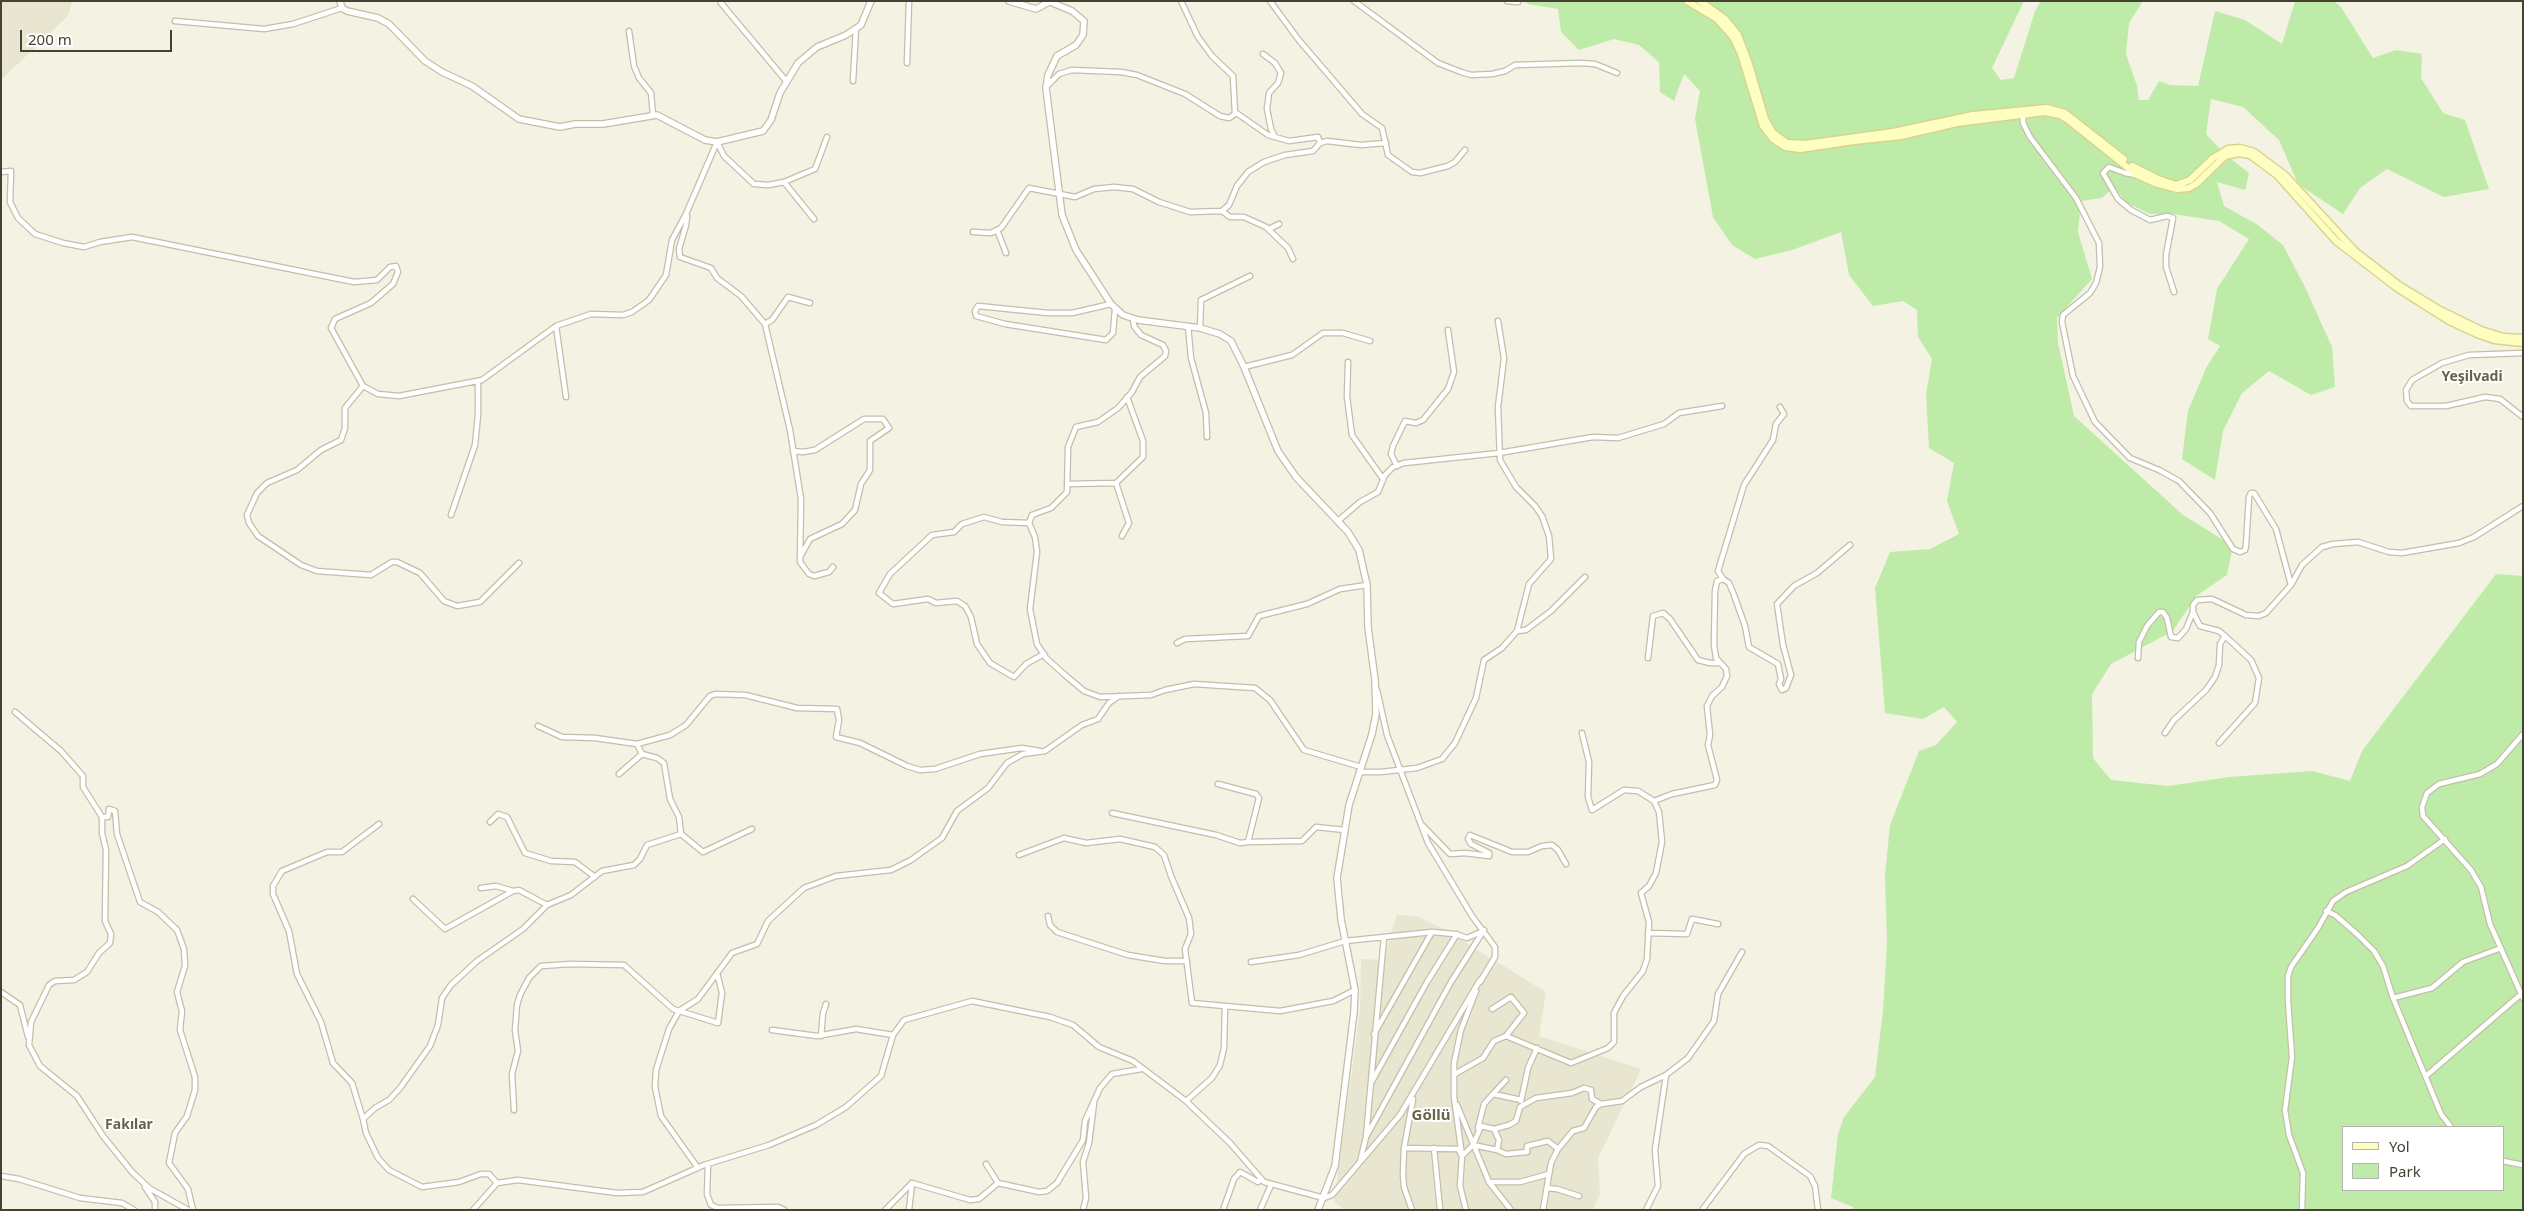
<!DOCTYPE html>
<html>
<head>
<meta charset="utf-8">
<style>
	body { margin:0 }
	#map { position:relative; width:2524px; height:1211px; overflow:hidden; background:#f3f2e3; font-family:"Noto Sans",sans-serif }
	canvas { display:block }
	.frame { position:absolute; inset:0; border:2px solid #464233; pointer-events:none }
	.legend { position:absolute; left:2342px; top:1126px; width:162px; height:65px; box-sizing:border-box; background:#fff; border:1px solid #b5b3ad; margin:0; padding:6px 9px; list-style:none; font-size:15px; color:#464233 }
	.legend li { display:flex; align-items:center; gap:10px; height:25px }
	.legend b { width:25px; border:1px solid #b5b3ad }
	.scale { position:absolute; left:20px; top:30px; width:152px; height:22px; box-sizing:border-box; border:2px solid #464233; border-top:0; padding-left:6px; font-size:15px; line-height:18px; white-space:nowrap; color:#464233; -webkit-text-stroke:4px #fff; paint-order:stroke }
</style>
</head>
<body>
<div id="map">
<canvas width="2524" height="1211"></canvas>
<div class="frame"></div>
<ul class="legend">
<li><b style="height:6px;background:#fffec1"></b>Yol</li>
<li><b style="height:14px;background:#beeca8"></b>Park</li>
</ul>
<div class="scale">200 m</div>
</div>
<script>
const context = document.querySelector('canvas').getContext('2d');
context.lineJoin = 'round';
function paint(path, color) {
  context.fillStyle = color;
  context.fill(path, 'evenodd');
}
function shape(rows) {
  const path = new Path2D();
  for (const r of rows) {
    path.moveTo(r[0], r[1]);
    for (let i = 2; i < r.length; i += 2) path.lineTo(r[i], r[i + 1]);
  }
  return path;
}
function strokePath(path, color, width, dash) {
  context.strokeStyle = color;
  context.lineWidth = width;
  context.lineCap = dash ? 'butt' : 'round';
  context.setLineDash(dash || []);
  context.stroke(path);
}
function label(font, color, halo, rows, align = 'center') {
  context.font = font + ' "Noto Sans",sans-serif';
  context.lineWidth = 4;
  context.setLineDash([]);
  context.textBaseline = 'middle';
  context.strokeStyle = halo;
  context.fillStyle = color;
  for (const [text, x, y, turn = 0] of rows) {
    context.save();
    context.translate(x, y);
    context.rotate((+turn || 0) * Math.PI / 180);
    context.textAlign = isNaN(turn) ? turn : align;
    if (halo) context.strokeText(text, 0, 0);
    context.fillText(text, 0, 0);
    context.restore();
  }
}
paint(shape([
	[1,1,72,1,68,16,1,80],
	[1397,915,1416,916,1440,927,1546,992,1539,1036,1641,1069,1598,1158,1600,1194,1593,1210,1345,1210,1334,1202,1360,1011,1361,959,1383,960]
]), '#e8e6d1');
paint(shape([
	[1525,1,2024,1,1992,68,2001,80,2014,78,2035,11,2041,1,2143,1,2129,23,2126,54,2137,86,2139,100,2148,100,2159,81,2170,85,2198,86,2215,11,2245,20,2282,44,2295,1,2334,1,2341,7,2373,58,2396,50,2422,54,2421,78,2443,113,2465,120,2489,189,2444,197,2387,169,2360,188,2343,214,2298,184,2279,140,2243,107,2211,99,2206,134,2226,155,2249,173,2245,190,2217,182,2224,206,2258,225,2283,245,2305,287,2332,347,2335,387,2311,395,2269,371,2242,393,2223,431,2215,480,2182,459,2188,411,2206,368,2220,346,2208,339,2217,289,2249,239,2219,221,2173,214,2150,214,2127,203,2114,187,2102,198,2081,201,2078,232,2092,279,2057,318,2058,343,2074,416,2183,515,2233,546,2227,575,2196,596,2173,631,2111,664,2092,694,2093,758,2111,780,2168,786,2229,777,2312,771,2350,781,2362,751,2496,574,2523,576,2523,1210,1853,1210,1853,1207,1831,1198,1838,1134,1844,1117,1875,1077,1883,1011,1887,943,1885,875,1890,825,1919,751,1936,745,1957,722,1944,707,1923,719,1885,713,1875,588,1890,552,1930,549,1959,534,1947,501,1954,463,1929,448,1926,394,1932,359,1918,337,1917,310,1903,301,1873,306,1849,275,1841,232,1792,250,1755,259,1732,245,1713,217,1695,119,1700,91,1684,74,1674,101,1660,92,1659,62,1639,45,1614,39,1579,50,1561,32,1558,9,1528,4],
	[2343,1127,2503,1127,2503,1190,2343,1190]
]), '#beeca8');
const minor = shape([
	[1270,1,1298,39,1362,114,1382,128,1388,155,1412,172,1420,173,1448,166,1455,162,1465,150],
	[1354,1,1438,63,1461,72,1471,75,1492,74,1505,71,1515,65,1581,63,1595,64,1617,73],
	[1507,1,1518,2],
	[721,3,787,82],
	[175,21,264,29,293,24,342,8],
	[629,31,634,66,639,78,651,93,653,115],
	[1263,54,1275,63,1281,73,1278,83,1269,93,1267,109,1271,129,1275,137],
	[907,63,909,1],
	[853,81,856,28],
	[1046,87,1059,74,1072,70,1121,72,1137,75,1185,94,1220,116,1229,118,1235,114,1233,76,1212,56,1198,37,1181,1],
	[2023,114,2023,123,2030,137,2076,198,2099,243,2100,267,2096,283,2090,293,2063,315,2062,322,2073,376,2095,422,2130,458,2159,470,2179,481,2210,513,2233,549,2240,552,2245,550,2246,545,2249,497,2251,493,2254,493,2276,529,2291,585],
	[717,142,724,156,754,184,768,185,784,182,815,169,827,137],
	[1320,143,1327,141,1361,145,1386,143],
	[1,172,11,171,10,202,18,218,35,234,63,243,84,247,100,242,132,237,354,282,377,280,390,267,396,266,398,272,393,284,371,303,335,319,331,328,363,386,378,394,399,396,482,380,556,326,591,314,623,315,632,312,649,300,666,275,672,240,686,214,717,142],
	[2136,175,2125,173,2109,167,2103,173,2118,199,2131,210,2150,220,2167,216,2173,218,2166,255,2166,267,2174,292],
	[784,182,814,219],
	[1222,211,1230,217,1244,217,1266,227,1288,248,1293,259],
	[687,216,686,225,679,249,680,257,711,268,717,278,741,296,765,324,790,430,801,499,800,562,809,574,814,576,829,572,833,567],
	[1269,229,1279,224],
	[997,230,1006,253],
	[973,232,991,233,1001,228,1029,188,1075,197,1094,189,1114,187,1133,189,1159,202,1190,212,1222,211,1229,205,1237,186,1248,172,1264,162,1285,155,1313,151,1320,143,1318,137,1289,141,1268,135,1235,112],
	[1111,304,1072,313,1048,313,978,306,975,311,976,316,1005,324,1106,340,1113,333,1115,309],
	[1133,319,1134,326,1141,335,1163,345,1166,351,1165,356,1140,377,1132,392,1118,408,1098,422,1076,427,1068,447,1067,492,1051,508,1032,515,1029,523,1035,537,1037,552,1030,609,1037,644,1046,658,1065,675,1084,691,1100,697,1151,695,1165,690,1194,684,1255,688,1270,700,1304,750,1361,767],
	[765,324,772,320,788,297,810,303],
	[556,326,566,397],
	[1188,326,1191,358,1206,413,1207,437],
	[1200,328,1201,300,1250,276],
	[2523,353,2469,355,2442,363,2412,380,2406,390,2407,401,2411,406,2446,406,2485,397,2500,399,2523,417],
	[1348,362,1347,397,1352,435,1383,479],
	[1244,367,1292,355,1323,333,1343,333,1370,341],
	[363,386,345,408,345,428,341,440,321,450,297,470,267,483,257,493,247,515,249,523,258,536,301,565,317,571,371,575,392,562,397,562,420,573,444,601,457,606,480,602,519,563],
	[1780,407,1784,414,1776,424,1773,440,1744,485,1718,571,1723,579,1729,583,1734,595,1745,626,1749,647,1778,664,1781,679,1779,684,1782,690,1786,688,1791,675,1783,645,1777,604,1794,586,1817,573,1850,545],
	[793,451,803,452,815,450,864,419,883,419,889,428,870,441,870,470,861,484,855,510,842,524,810,539,800,557],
	[1397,466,1391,454,1393,446,1405,421,1416,423,1423,420,1448,389,1454,372,1448,330],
	[1116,483,1129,523,1122,536],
	[1067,484,1116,483,1143,457,1143,441,1127,397],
	[451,515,475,445,478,415,478,381],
	[1338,521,1360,502,1378,492,1385,475,1393,467,1404,463,1499,453,1593,437,1618,438,1664,424,1679,413,1722,406],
	[1029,523,1002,522,984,517,962,524,954,532,932,535,890,574,879,593,893,604,928,599,936,603,957,601,965,606,971,617,977,644,990,663,1014,677,1026,664,1044,654],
	[1517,631,1526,630,1551,611,1585,577],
	[1177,643,1185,639,1248,636,1259,616,1307,604,1340,589,1367,585],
	[1648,658,1653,616,1663,613,1670,619,1698,660,1710,663,1720,663],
	[2138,658,2139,642,2147,626,2159,612,2163,612,2167,618,2171,637,2178,638,2186,629,2193,612],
	[1377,690,1387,735,1428,843,1472,916,1495,947,1495,957,1480,982],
	[15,712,61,751,83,776,83,787,102,817,102,833,106,850,105,921,111,934,110,943,99,953,87,972,74,980,55,981,49,985,31,1022,29,1045],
	[538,726,562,737,595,738,637,744,670,735,686,725,710,696,715,694,745,695,797,708,837,709,839,720,836,737,860,743,907,766,920,770,935,769,980,754,1022,748,1040,751],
	[1582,733,1589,762,1588,797,1592,810,1624,790,1638,791,1654,801],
	[2165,733,2174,720,2206,690,2215,677,2219,665,2220,644,2225,636],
	[2523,734,2497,764,2480,774,2439,784,2427,793,2422,807,2423,816,2471,870,2481,887,2490,924,2523,998],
	[2219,743,2255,703,2259,678,2251,660,2225,636,2219,631,2200,626,2193,612,2193,605,2197,600,2212,599,2246,615,2259,616,2266,613,2291,585,2302,565,2322,547,2333,544,2358,542,2389,552,2402,553,2459,543,2474,537,2523,506],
	[637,744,642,754,657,758,664,763,670,799,679,817,681,834,703,852,752,829],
	[1359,772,1381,772,1417,768,1442,759,1455,743,1476,698,1484,660,1502,648,1517,631,1529,584,1551,559,1549,536,1542,516,1535,506,1516,487,1500,460,1498,407,1504,358,1498,321],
	[619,774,642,754],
	[1218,784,1256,794,1259,798,1248,842,1302,841,1316,827,1345,830],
	[1112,813,1216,835,1240,843,1248,842],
	[102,817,108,817,109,809,115,811,117,834,140,902,158,912,177,930,184,949,185,966,177,992,182,1011,180,1030,195,1077,195,1090,187,1116,175,1133,169,1163,188,1189,193,1210],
	[490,822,498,814,507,817,525,853,551,861,575,862,595,877],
	[1423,826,1450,854,1465,853,1489,856,1489,853,1471,844,1468,839,1470,835,1512,852,1528,852,1542,846,1552,845,1558,850,1566,864],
	[1019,855,1064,838,1086,843,1120,839,1155,847,1164,855,1171,876,1189,918,1191,934,1185,949,1192,1003,1280,1011,1333,1001,1355,990],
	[481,888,496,886,513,891],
	[413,899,445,929,513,891,519,890,547,905],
	[2326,911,2335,915,2358,935,2374,951,2383,966,2393,998,2441,1114,2451,1127],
	[1048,916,1050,925,1057,932,1128,955,1165,961,1187,961],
	[1432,932,1455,934,1467,938,1483,931],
	[1648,933,1687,934,1692,919,1718,924],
	[1251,962,1299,955,1345,941,1384,937,1366,1137],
	[1,992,20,1005,28,1037],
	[2393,998,2432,988,2463,962,2501,948],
	[1492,1009,1511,997,1524,1013,1506,1036],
	[772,1030,817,1036,856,1029,893,1035],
	[1374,1034,1432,932,1384,937],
	[821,1036,823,1013,826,1004],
	[29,1045,40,1066,77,1096,103,1136,132,1172,149,1188,188,1210],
	[1455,1074,1483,1058,1494,1041,1506,1036,1571,1063,1608,1048,1614,1042,1614,1013,1623,996,1643,971,1647,959,1649,922,1641,893,1649,886,1656,873,1662,842,1659,812,1654,801,1672,794,1715,785,1717,780,1708,745,1710,735,1707,706,1712,696,1722,687,1727,676,1726,669,1716,658,1714,645,1715,591,1717,581,1723,579],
	[2426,1076,2520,995],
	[1371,1083,1427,982,1457,934],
	[1493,1094,1506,1080],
	[1186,1101,1212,1078,1220,1065,1224,1048,1225,1006],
	[1521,1101,1528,1068,1537,1048],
	[1457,1105,1489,1182,1511,1210],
	[514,1110,512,1074,518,1051,515,1030,517,1005,520,995,529,978,541,966,571,964,624,965,673,1009,718,1023,722,993,717,973],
	[363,1119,352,1083,333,1063,321,1022,297,974,289,931,273,894,273,886,282,871,327,852,342,852,379,824],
	[1478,1128,1484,1104,1493,1094,1521,1100],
	[1494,1129,1499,1140,1497,1150,1506,1154,1527,1152,1527,1146,1548,1141,1558,1149],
	[1473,1145,1497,1150],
	[1404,1148,1458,1149,1462,1156,1473,1145,1481,1126,1494,1129,1509,1125,1516,1121,1520,1107,1536,1098,1572,1093,1584,1088,1591,1090,1592,1099,1601,1104],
	[1434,1148,1440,1210],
	[2503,1161,2523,1165],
	[1360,1162,1366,1137,1451,982,1484,930],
	[708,1164,707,1194,711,1205,718,1208,778,1207,784,1210],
	[986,1164,998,1183],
	[698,1168,661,1116,655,1087,656,1070,669,1029,679,1011,698,999,732,953,757,944,768,921,804,888,836,876,891,870,911,860,942,838,957,811,988,788,1007,763,1023,754,1045,751,1082,725,1098,719,1109,703,1119,696],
	[1,1176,19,1179,80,1198,122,1203,134,1210],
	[1489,1182,1520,1182,1549,1174],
	[497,1183,489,1174,481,1174,459,1182,422,1187,389,1170,378,1158,366,1133,363,1119,375,1108,389,1100,400,1088,430,1046,438,1025,442,998,451,985,477,961,523,929,547,905,571,895,602,871,634,865,640,859,647,845,681,834],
	[145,1187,155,1202,155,1210],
	[1547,1188,1557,1189,1579,1196],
	[473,1210,497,1183,518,1180,617,1193,643,1192,704,1165,769,1145,816,1125,846,1107,881,1076,893,1035,904,1020,972,1001,1050,1017,1073,1025,1099,1047,1133,1061,1186,1101,1230,1143,1264,1182,1324,1198,1332,1195,1400,1115,1480,980],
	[885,1210,912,1183],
	[909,1210,912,1183,970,1200,979,1199,998,1183,1039,1192,1047,1191,1057,1183,1083,1140,1085,1121,1100,1088,1112,1074,1141,1069],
	[1083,1210,1086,1198,1083,1162,1089,1143,1094,1103],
	[1223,1210,1234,1179,1240,1172,1258,1182,1261,1179],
	[1260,1210,1271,1185],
	[1412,1210,1404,1187,1403,1175,1404,1148,1413,1099],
	[1466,1210,1460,1186,1462,1156,1454,1097,1454,1063,1461,1030,1476,991],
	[1543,1210,1551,1163,1558,1149,1573,1131,1584,1128,1596,1107,1601,1104,1622,1101,1641,1087,1666,1075,1688,1058,1714,1021,1718,994,1742,952],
	[1646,1210,1658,1186,1655,1150,1666,1075],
	[1702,1210,1744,1154,1759,1145,1768,1146,1810,1176,1815,1186,1818,1210],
	[2302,1210,2303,1173,2289,1135,2285,1110,2292,1057,2288,1001,2288,976,2291,967,2318,928,2333,901,2346,892,2407,866,2445,839]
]);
const tertiary = shape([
	[340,1,342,8,347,11,378,18,389,24,425,61,442,72,472,86,519,119,560,127,575,124,603,124,657,115,705,140,717,142,763,131,771,120,780,93,798,63,817,47,846,35,861,25,871,1],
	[1009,1,1036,9,1049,2],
	[1048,1,1072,11,1084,21,1083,35,1076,45,1057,56,1048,75,1046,88,1062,215,1076,250,1111,304,1123,315,1138,320,1200,328,1220,334,1231,341,1244,367,1278,451,1296,477,1348,532,1359,550,1367,585,1368,627,1375,680,1376,714,1372,734,1349,805,1337,878,1341,919,1355,990,1354,1012,1335,1166,1318,1210]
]);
const secondary = shape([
	[1687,1,1717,19,1733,37,1741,54,1763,126,1773,139,1785,147,1800,149,1854,141,1901,136,1957,123,2044,112,2060,115,2068,120,2137,175,2155,183,2177,189,2189,188,2196,184,2225,156,2239,153,2250,155,2277,175,2336,241,2397,288,2449,321,2477,334,2494,340,2523,343],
	[1700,1,1725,19,1738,35,1749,64,1765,119,1773,133,1787,143,1805,144,1893,132,1973,115,2047,108,2065,113,2124,159],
	[2132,166,2158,179,2176,185,2190,180,2213,158,2228,149,2240,148,2254,152,2285,175,2355,251,2399,285,2440,310,2481,330,2504,337,2523,338]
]);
strokePath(minor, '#c2bfa8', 7);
strokePath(tertiary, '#c2bfa8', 8);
strokePath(secondary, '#d7d48e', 9);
strokePath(minor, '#fff', 4.5);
strokePath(tertiary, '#fff', 5.5);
strokePath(secondary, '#fffec1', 6);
label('bold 14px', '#696349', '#fff', [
	["Yeşilvadi",2472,377],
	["Fakılar",129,1125]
]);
label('bold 15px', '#696349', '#fff', [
	["Göllü",1431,1116]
]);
</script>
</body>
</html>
